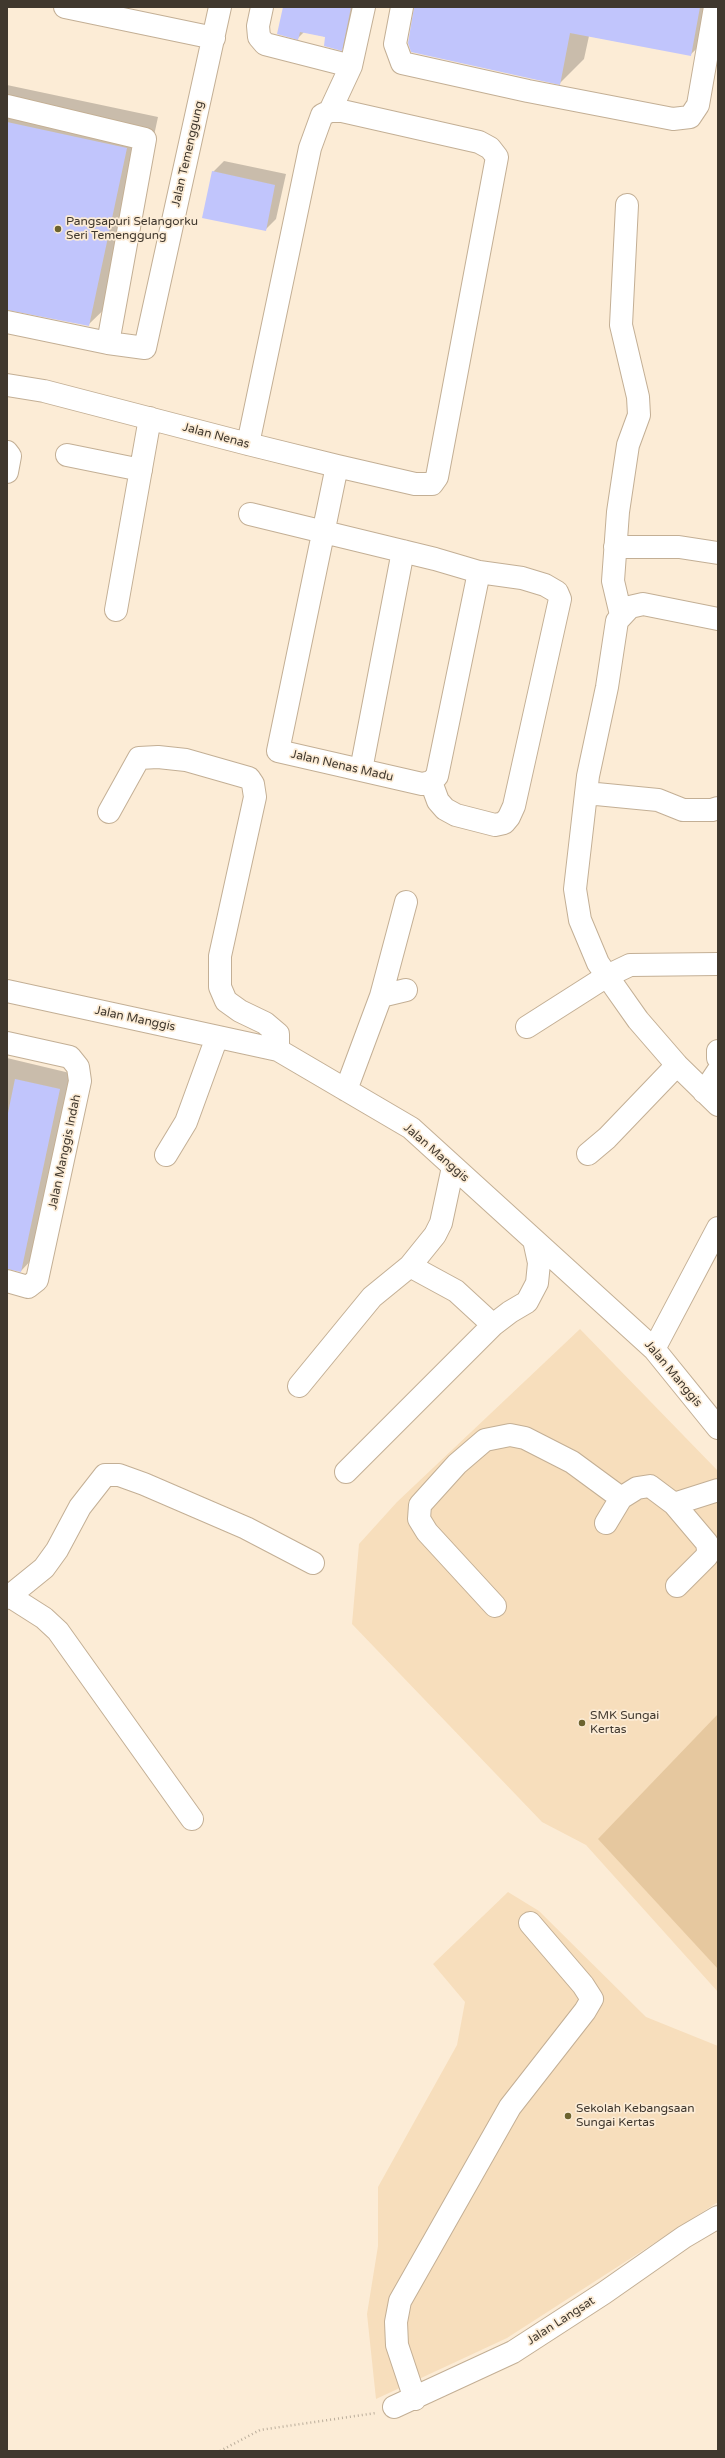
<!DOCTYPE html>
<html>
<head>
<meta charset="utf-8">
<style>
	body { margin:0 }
	#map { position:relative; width:725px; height:2458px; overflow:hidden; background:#fcecd6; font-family:"Varela Round",sans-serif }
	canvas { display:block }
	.frame { position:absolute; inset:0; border:8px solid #40382e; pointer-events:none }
</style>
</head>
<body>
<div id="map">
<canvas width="725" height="2458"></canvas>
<div class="frame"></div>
</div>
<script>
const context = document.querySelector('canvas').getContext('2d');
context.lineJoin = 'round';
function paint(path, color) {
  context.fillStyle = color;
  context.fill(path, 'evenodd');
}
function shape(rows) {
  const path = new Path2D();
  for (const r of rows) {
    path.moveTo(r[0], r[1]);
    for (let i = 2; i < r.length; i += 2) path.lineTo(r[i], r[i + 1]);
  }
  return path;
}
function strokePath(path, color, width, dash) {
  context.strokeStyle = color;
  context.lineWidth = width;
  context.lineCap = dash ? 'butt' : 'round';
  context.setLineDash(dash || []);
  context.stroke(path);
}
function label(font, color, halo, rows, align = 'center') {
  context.font = font + ' "Varela Round",sans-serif';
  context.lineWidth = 3.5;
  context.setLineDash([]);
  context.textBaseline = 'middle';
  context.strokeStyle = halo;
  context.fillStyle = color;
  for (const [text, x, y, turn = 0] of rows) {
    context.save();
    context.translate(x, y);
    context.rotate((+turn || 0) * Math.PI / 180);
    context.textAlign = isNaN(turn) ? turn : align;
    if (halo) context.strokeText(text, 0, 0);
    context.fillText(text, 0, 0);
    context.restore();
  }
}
paint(shape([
	[580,1329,718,1471,718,1992,586,1845,542,1822,352,1624,359,1544,397,1502],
	[508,1892,539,1911,646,2017,718,2046,718,2202,507,2338,376,2399,367,2314,378,2246,378,2187,457,2045,465,2002,433,1964]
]), '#f7debc');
paint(shape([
	[718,1714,718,1969,598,1839]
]), '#e6c89f');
paint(shape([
	[284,7,367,7,362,29,341,50,327,37,304,32,298,38],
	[415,7,718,7,715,31,690,55,589,36,584,59,560,83],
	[7,85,158,117,120,294,88,325,7,308],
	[224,161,286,174,276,219,265,230,213,172],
	[7,1058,74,1074,35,1256,21,1271,7,1268]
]), '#0003');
paint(shape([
	[283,7,351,7,342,51,324,46,325,37,300,32,298,40,277,34],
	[414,7,700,7,691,56,570,33,560,85,411,52,408,43],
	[7,122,127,148,89,326,7,310],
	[212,171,275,185,266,231,202,218],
	[15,1079,60,1089,21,1272,7,1269,7,1118]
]), '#c1c5fc');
const minor = shape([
	[65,7,214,38],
	[262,7,258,26,259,37,265,44,351,66],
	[402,7,395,44,402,63,528,91,673,119,690,117,698,105,715,7],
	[7,106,145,139,108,343,7,322],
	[330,111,351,66,364,7],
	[108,343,145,348,220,7],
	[7,385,44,391,248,444,337,466,415,484,432,484,437,477,497,157,490,148,479,142,342,111,330,111,322,115,310,148,248,444],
	[7,452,10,456,7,472],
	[67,455,141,470],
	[337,466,278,751,422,784,431,782,437,776,479,572],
	[250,514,435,559,479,572,522,578,545,585,557,592,560,599,514,806,509,817,504,823,495,825,456,815,445,809,438,801,431,782],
	[615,547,679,547,718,553],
	[116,610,150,418],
	[621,615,613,581,618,512,628,445,639,415,638,397,621,325,627,205],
	[718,619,643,604,630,607,617,621,607,687,588,776,575,889,580,920,598,963,607,976,638,1020,677,1065,718,1105],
	[361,770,403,551],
	[586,793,658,800,683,810,712,810,718,808],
	[109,812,139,758,158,757,186,760,249,778,253,784,255,797,220,956,220,987,226,1001,240,1011,265,1023,278,1034,278,1050],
	[7,991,278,1050,411,1128,654,1349,718,1428],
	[381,996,406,990],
	[527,1027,607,976,630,965,718,964],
	[7,1043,70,1057,78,1067,80,1081,37,1280,28,1287,7,1281],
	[718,1051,718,1058],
	[346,1090,381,996,406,902],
	[704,1092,718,1071],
	[588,1154,607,1138,677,1065],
	[166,1155,186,1122,217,1037],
	[410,1266,456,1291,493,1325],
	[654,1349,718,1228],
	[299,1386,372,1297,410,1266,435,1235,441,1223,453,1167],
	[346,1472,493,1325,510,1312,527,1302,537,1283,539,1263,534,1240],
	[674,1504,707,1543,708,1550,707,1556,677,1586],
	[606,1523,621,1498,637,1488,650,1486,674,1504,718,1490],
	[11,1597,44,1618,58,1631,192,1819],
	[7,1598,44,1568,57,1550,80,1507,105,1475,119,1475,144,1484,246,1528,313,1563],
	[495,1606,427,1532,419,1519,420,1505,457,1464,485,1440,510,1435,525,1438,572,1462,621,1498],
	[415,2399,397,2345,396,2322,400,2301,510,2107,585,2011,592,1999,583,1985,530,1923],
	[394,2407,513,2352,604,2293,684,2237,718,2217]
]);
strokePath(minor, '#c3af95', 24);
strokePath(shape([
	[220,2451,260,2430,376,2413]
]), '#baad9b', 2.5, [1, 3]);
strokePath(minor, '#fff', 22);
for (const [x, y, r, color] of [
	[58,229,4,"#6c632f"],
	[582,1723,4,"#6c632f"],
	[568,2116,4,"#6c632f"]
]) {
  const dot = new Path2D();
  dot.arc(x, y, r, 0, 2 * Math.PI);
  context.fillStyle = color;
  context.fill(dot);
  strokePath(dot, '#fcecd6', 1.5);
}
label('12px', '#40382e', '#fcecd6', [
	["Jalan Temenggung",188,154,-77],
	["Jalan Nenas",216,436,15],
	["Jalan Nenas Madu",342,766,13],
	["Jalan Manggis",135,1019,12],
	["Jalan Manggis Indah",65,1152,-78],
	["Jalan Manggis",436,1153,41],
	["Jalan Manggis",673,1374,50],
	["Jalan Langsat",561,2321,-33]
]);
label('12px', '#40382e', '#fcecd6', [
	["Pangsapuri Selangorku",66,222],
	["Seri Temenggung",66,236],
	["SMK Sungai",590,1716],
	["Kertas",590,1730],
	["Sekolah Kebangsaan",576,2109],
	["Sungai Kertas",576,2123]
], 'left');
</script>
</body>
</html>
